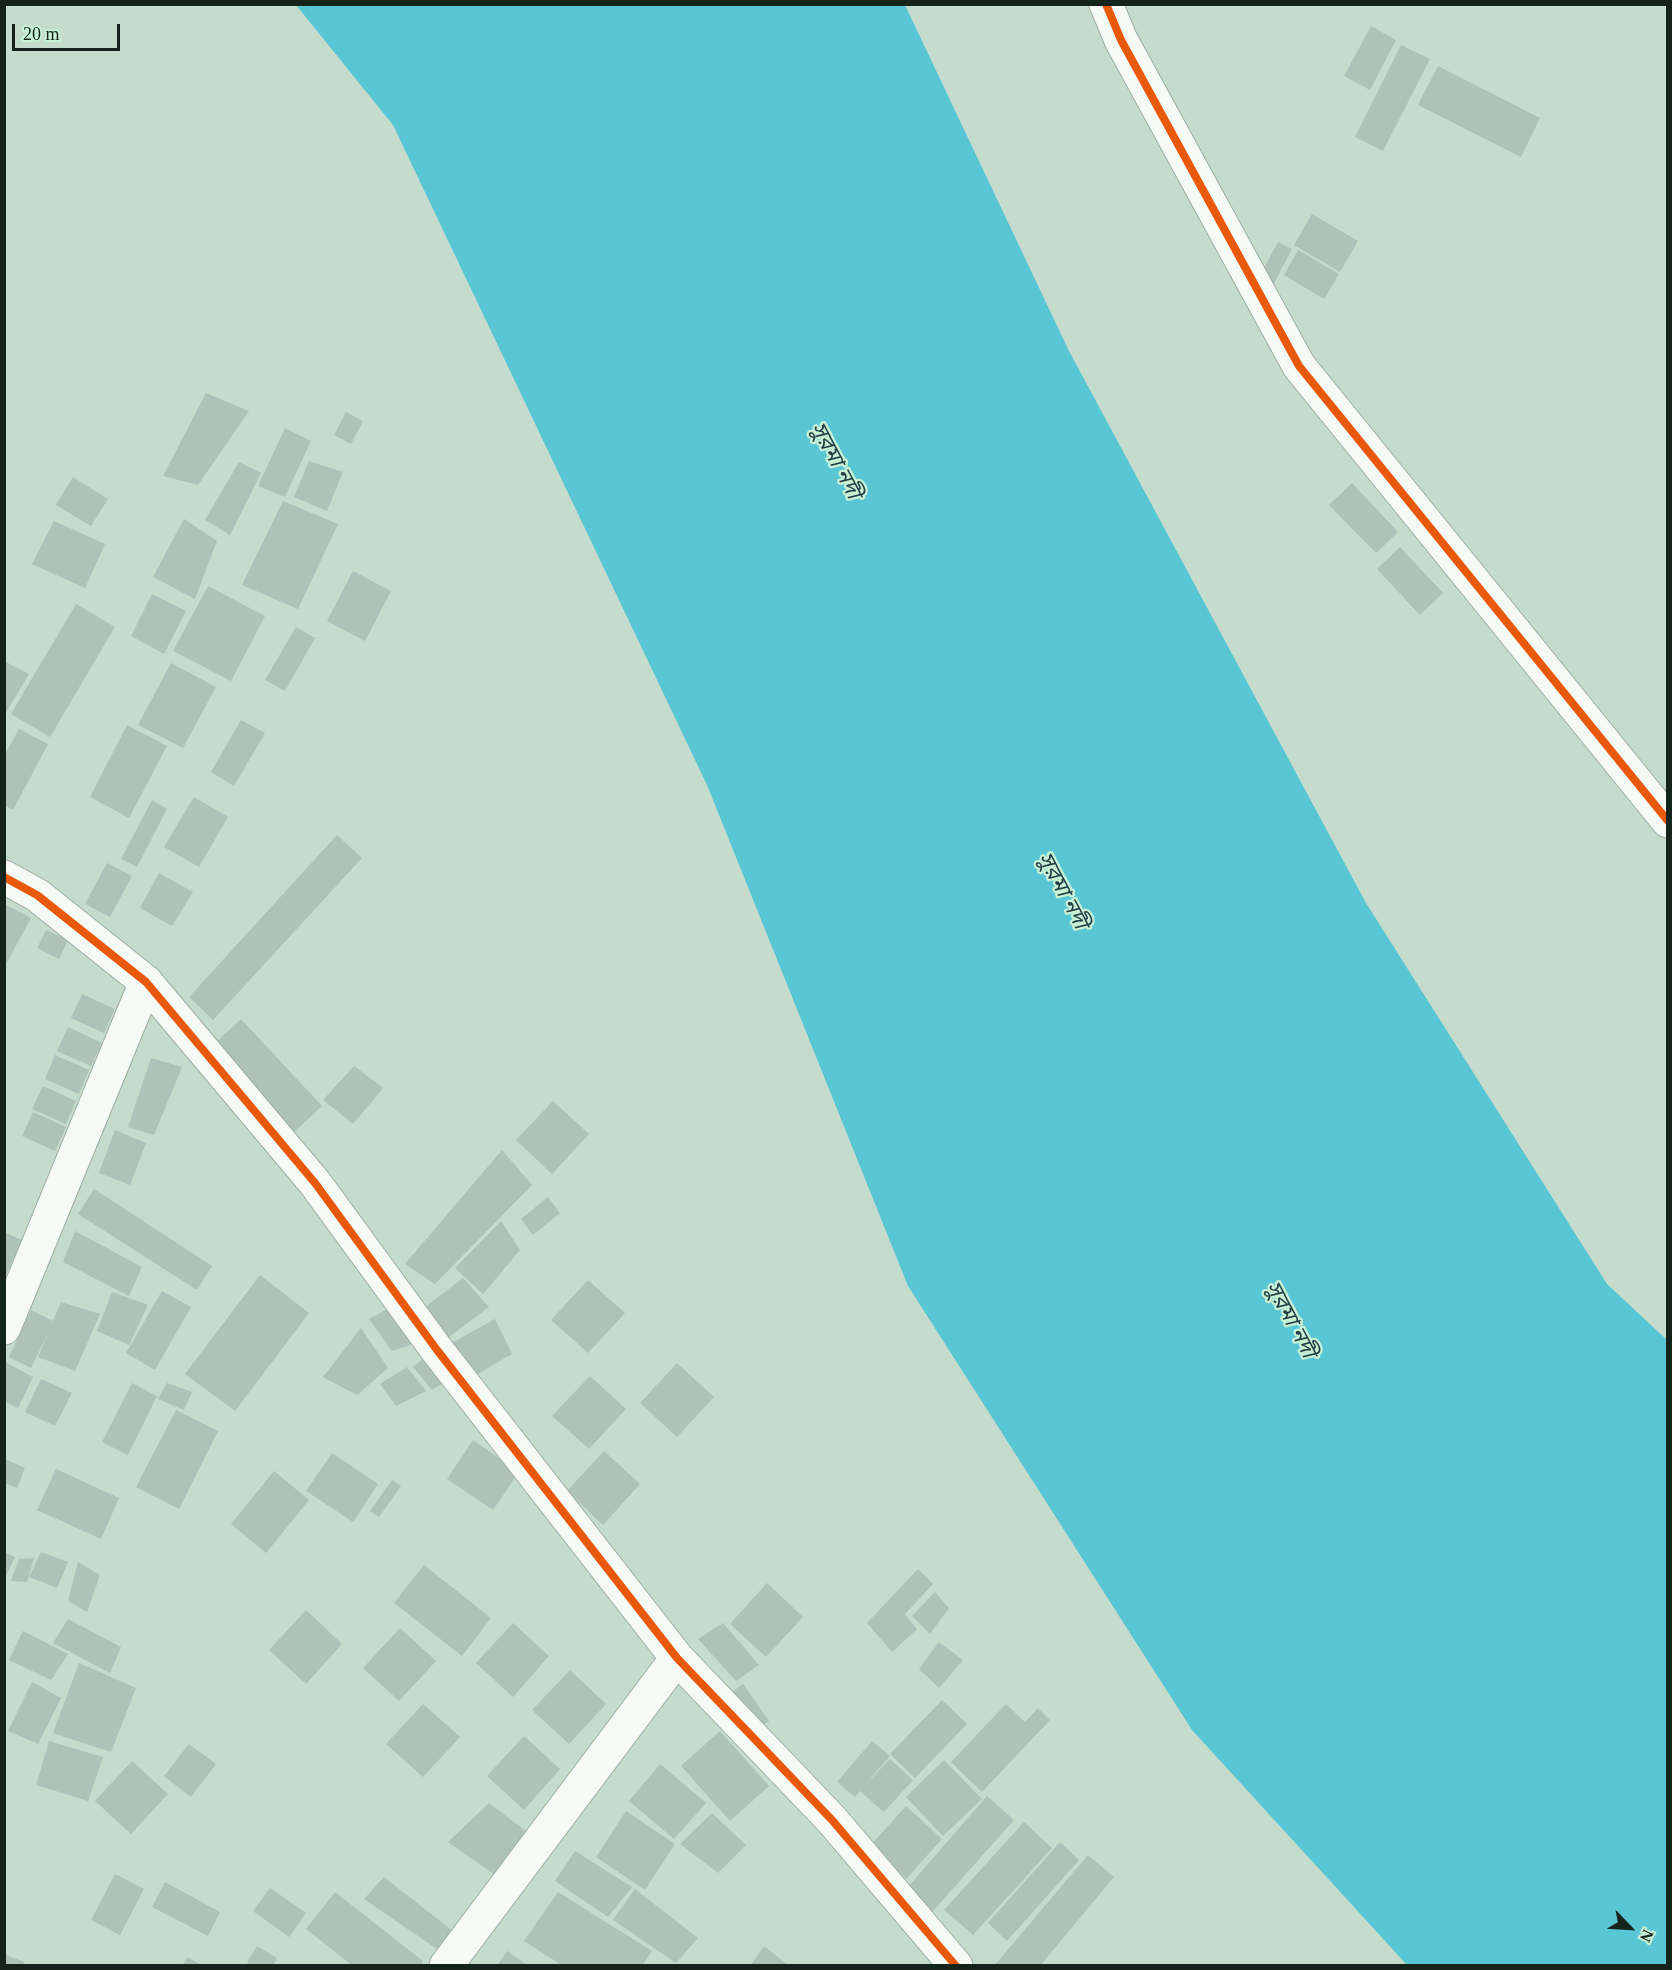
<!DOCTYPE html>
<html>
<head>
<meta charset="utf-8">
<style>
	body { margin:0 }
	#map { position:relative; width:1672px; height:1970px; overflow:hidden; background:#c5dbcc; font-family:"Times New Roman",serif }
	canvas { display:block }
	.frame { position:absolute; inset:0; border:6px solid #15241a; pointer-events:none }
	.north { position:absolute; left:1600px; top:1898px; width:60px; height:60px; -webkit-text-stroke:4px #c9f1d5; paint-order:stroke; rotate:115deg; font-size:16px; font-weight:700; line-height:24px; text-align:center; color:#15241a }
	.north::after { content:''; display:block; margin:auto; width:21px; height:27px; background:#15241a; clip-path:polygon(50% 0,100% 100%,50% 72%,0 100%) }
	.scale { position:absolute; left:12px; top:24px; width:108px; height:27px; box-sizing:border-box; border:3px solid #15241a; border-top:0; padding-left:8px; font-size:18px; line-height:21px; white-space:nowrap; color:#15241a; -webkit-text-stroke:4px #c9f1d5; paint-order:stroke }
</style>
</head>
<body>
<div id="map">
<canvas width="1672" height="1970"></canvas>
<div class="frame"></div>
<div class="north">N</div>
<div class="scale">20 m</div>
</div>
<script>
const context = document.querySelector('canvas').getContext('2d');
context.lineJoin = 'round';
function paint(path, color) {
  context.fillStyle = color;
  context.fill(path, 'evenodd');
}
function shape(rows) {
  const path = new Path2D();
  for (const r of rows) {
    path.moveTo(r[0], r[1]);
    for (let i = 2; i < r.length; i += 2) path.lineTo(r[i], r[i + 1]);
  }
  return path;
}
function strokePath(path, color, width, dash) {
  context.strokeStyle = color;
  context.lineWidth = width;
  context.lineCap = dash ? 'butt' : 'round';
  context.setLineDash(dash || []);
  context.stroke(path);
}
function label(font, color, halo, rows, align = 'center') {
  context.font = font + ' "Times New Roman","Noto Sans Bengali",serif';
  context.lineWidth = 4.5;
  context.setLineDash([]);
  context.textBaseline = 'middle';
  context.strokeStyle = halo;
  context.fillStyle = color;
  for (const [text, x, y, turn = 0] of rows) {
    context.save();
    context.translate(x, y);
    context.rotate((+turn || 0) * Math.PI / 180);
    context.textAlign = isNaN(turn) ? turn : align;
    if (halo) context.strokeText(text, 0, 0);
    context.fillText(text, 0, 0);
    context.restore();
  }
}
paint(shape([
	[296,5,905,5,1069,351,1366,903,1607,1284,1667,1340,1667,1965,1407,1965,1192,1730,908,1286,707,785,393,125]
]), '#59c6d5');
paint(shape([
	[1371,26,1396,40,1370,90,1344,76],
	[1401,45,1430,59,1383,151,1355,137],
	[1438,66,1540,118,1521,157,1418,105],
	[1312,214,1358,241,1340,272,1294,245],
	[1278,242,1292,249,1271,289,1257,281],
	[1298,250,1339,274,1324,299,1284,275],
	[206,393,249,411,198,485,163,476],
	[346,412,363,421,351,444,334,435],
	[285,428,311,441,285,497,258,486],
	[309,461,343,472,327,511,294,497],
	[239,462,261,473,230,535,205,520],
	[73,477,108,499,91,526,56,505],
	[1352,483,1398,532,1376,553,1329,505],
	[283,501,338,524,298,609,242,585],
	[184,519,217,541,195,599,153,577],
	[54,521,105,544,85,588,32,564],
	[1400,547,1443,593,1420,615,1377,569],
	[353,571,391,591,365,641,327,621],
	[208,586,265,616,231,681,173,651],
	[152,594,186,611,164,654,131,636],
	[76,604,115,627,50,737,11,714],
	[296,627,315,638,285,691,265,680],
	[4,661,29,674,4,716],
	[171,663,216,687,183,748,138,725],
	[241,720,265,733,234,786,211,772],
	[127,725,167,746,129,818,90,797],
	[19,729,48,744,13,810,4,805,4,756],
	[194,797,228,817,199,867,164,847],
	[152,800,167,809,137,867,121,859],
	[337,835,362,858,213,1020,189,997],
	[107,863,132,876,110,917,85,904],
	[159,873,193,892,172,926,140,908],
	[4,904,31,918,4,968],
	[46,930,68,940,59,959,37,948],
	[82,994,115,1009,104,1033,71,1018],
	[241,1019,322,1106,291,1135,210,1048],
	[68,1027,102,1043,91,1066,57,1051],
	[55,1055,89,1070,79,1094,45,1079],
	[151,1058,182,1067,154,1135,128,1127],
	[354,1066,383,1088,353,1124,323,1100],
	[43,1086,76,1101,66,1124,32,1109],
	[553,1101,589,1134,552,1174,516,1140],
	[33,1112,66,1127,55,1151,22,1136],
	[115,1130,146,1143,130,1185,99,1173],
	[502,1150,532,1185,435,1284,405,1264],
	[94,1189,212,1266,197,1290,78,1214],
	[548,1197,560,1213,533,1235,521,1219],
	[501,1221,520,1250,483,1294,455,1268],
	[75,1231,142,1267,129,1296,63,1262],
	[4,1232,22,1240,4,1279],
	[260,1275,309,1313,235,1411,185,1374],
	[463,1278,489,1307,441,1343,420,1311],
	[588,1280,625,1313,588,1353,551,1320],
	[162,1291,191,1307,155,1370,126,1353],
	[112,1292,148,1305,129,1345,97,1331],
	[61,1302,100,1314,75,1371,38,1357,49,1331,31,1368,9,1357,31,1310,53,1321],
	[389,1308,413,1344,392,1351,369,1319],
	[495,1319,512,1354,471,1378,448,1345],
	[361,1328,388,1368,357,1395,323,1377],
	[427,1355,448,1380,432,1390,413,1367],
	[5,1362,33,1377,18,1408,5,1402],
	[677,1363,714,1397,677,1437,640,1403],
	[407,1367,426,1391,396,1406,380,1384],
	[590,1376,626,1409,589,1449,552,1416],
	[41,1379,72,1393,55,1426,25,1412],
	[132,1383,157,1396,128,1455,102,1442],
	[167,1383,192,1392,184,1410,158,1399],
	[176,1410,218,1431,179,1509,136,1487],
	[473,1440,519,1472,493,1510,447,1479],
	[604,1451,640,1484,603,1525,567,1491],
	[332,1453,378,1484,353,1522,306,1491],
	[5,1459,25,1468,17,1488,5,1483],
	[56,1469,119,1498,101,1539,37,1510],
	[274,1471,309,1500,266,1553,231,1524],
	[392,1480,401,1486,379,1517,370,1511],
	[4,1552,15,1557,4,1580],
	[41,1552,68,1562,57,1588,29,1577],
	[34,1558,27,1582,11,1581,19,1559],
	[78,1562,100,1575,87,1612,68,1601],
	[424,1565,491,1618,462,1656,394,1603],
	[918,1569,933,1584,905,1614,917,1629,892,1652,867,1623],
	[767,1583,803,1617,766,1657,730,1624],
	[935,1592,949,1608,930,1634,912,1616],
	[306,1610,342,1644,306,1684,269,1650],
	[68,1619,121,1647,110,1673,53,1643],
	[513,1623,549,1656,513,1697,476,1663],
	[723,1623,759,1665,736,1681,698,1639],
	[400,1628,436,1661,399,1701,363,1668],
	[23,1631,68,1654,51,1680,9,1660],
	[939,1642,963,1660,939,1688,919,1669],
	[79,1663,136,1688,111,1752,53,1733],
	[570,1670,606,1704,569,1744,532,1710],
	[32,1682,61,1698,38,1744,8,1731],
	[743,1684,769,1721,752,1733,726,1696],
	[942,1700,967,1724,915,1778,890,1754],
	[423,1704,460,1737,423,1777,386,1744],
	[1006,1704,1025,1722,1038,1708,1050,1720,982,1792,951,1762],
	[720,1731,769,1786,730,1821,681,1766],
	[524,1736,560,1769,524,1810,487,1776],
	[49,1741,103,1757,88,1801,36,1785],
	[872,1741,890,1756,863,1787,890,1759,913,1780,884,1812,860,1791,855,1797,837,1782],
	[189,1744,216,1764,191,1797,164,1776],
	[944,1760,982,1799,943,1836,906,1797],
	[132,1761,168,1794,131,1834,95,1801],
	[660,1764,706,1803,674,1839,629,1801],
	[987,1796,1014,1820,933,1911,907,1888],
	[489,1803,544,1845,512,1887,448,1842],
	[906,1806,942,1839,906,1879,870,1846],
	[626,1811,675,1844,645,1890,596,1857],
	[712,1813,746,1845,718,1873,680,1844],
	[1024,1822,1052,1848,973,1935,944,1910],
	[1060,1842,1079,1860,1007,1941,988,1923],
	[575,1851,632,1887,608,1917,555,1881],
	[1088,1855,1114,1877,1040,1966,994,1966],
	[115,1874,144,1889,120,1935,91,1920],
	[384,1877,473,1947,460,1965,364,1899],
	[165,1882,220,1912,208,1936,152,1907],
	[270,1888,306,1913,289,1937,253,1911],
	[635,1889,698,1938,676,1963,613,1920],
	[335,1892,423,1961,420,1966,353,1966,306,1929],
	[558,1892,652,1951,642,1966,563,1966,524,1941],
	[257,1946,277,1958,273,1966,251,1966,247,1963],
	[764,1946,789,1966,750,1966],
	[507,1951,529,1966,497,1966],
	[4,1954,24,1962,23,1966,4,1966],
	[187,1957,203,1966,182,1966]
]), '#aec2b8');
const minor = shape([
	[1106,4,1121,40,1299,366,1668,821],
	[4,1328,146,982],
	[446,1966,677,1658]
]);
const tertiary = shape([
	[4,877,37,895,146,982,315,1183,437,1350,677,1658,832,1820,956,1966]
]);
strokePath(minor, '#9caea2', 35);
strokePath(tertiary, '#9caea2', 35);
strokePath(minor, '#f6faf7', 33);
strokePath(tertiary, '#f6faf7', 33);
strokePath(shape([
	[1106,4,1121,40,1299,366,1668,821],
	[4,877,37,895,146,982,315,1183,437,1350,677,1658,832,1820,956,1966]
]), '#e8590c', 8);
label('italic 22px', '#213e45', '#c9f1d5', [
	["সুরমা নদী",835,461,62],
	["সুরমা নদী",1062,891,62],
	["সুরমা নদী",1290,1320,62]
]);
</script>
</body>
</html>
